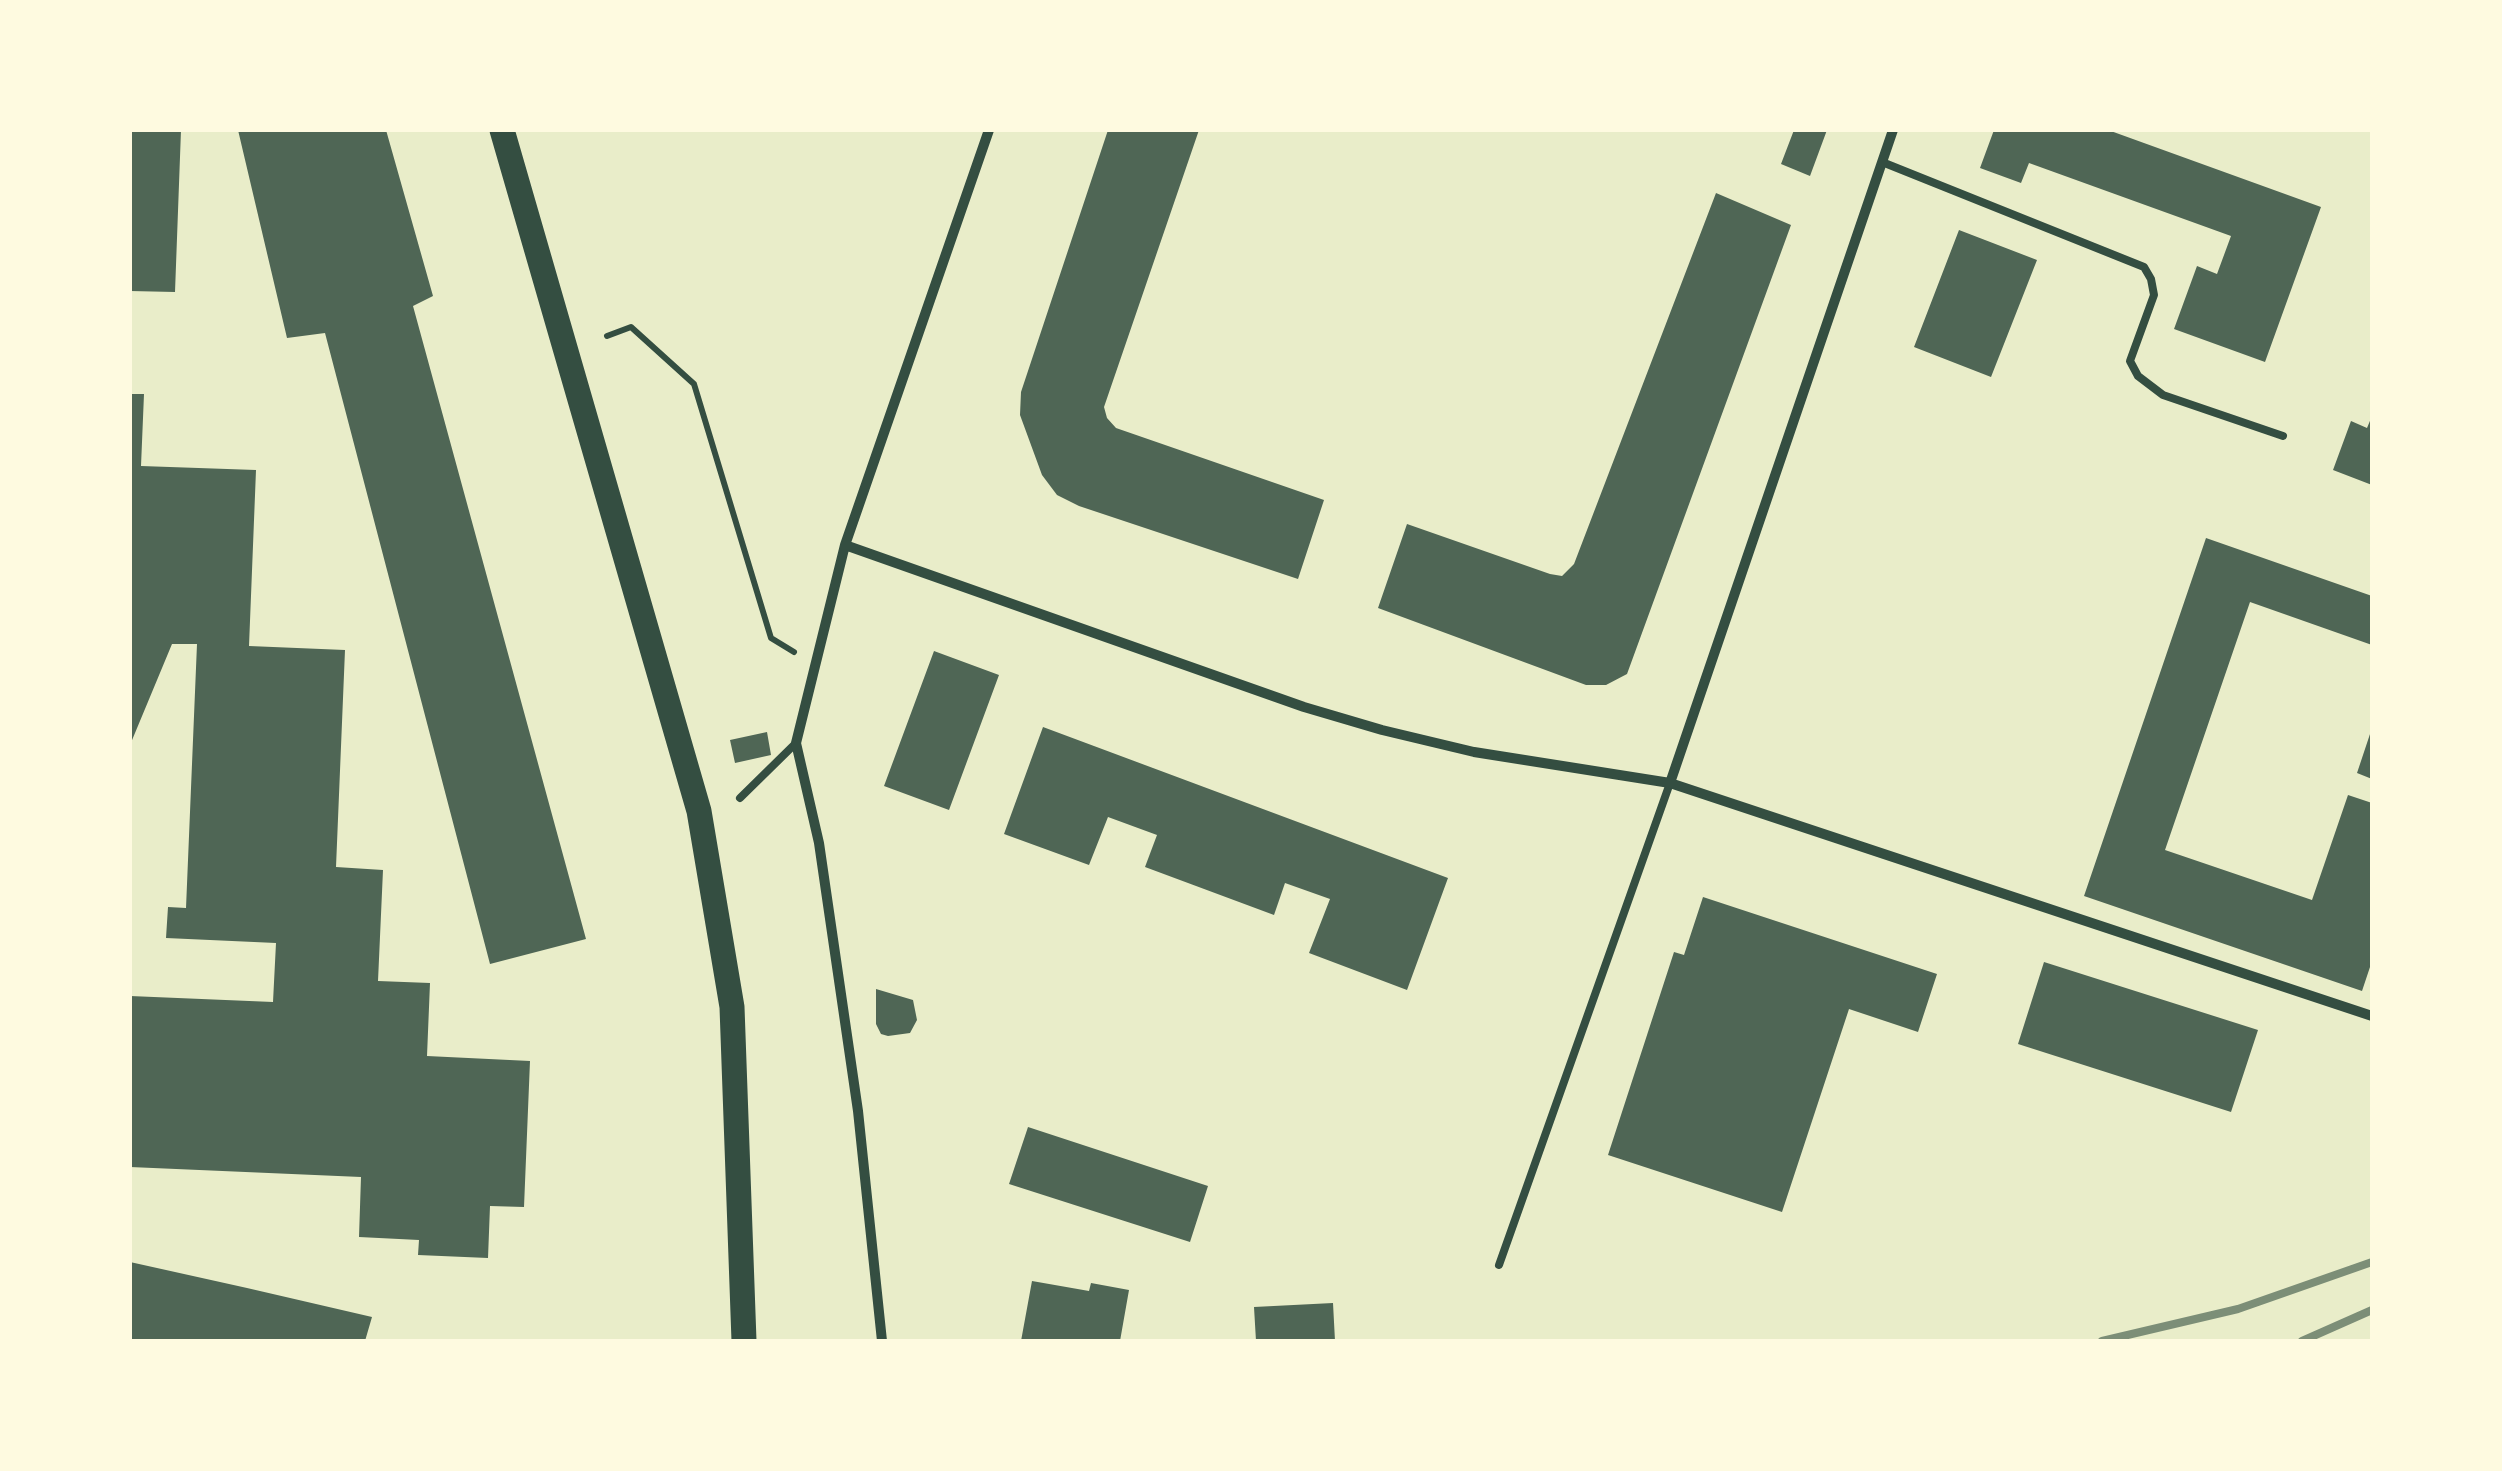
<!DOCTYPE html>
<html>
<head>
<meta charset="utf-8">
<style>
	body { margin:0 }
	#map { position:relative; width:2502px; height:1471px; overflow:hidden; background:#e9edc9; font-family:Lora,serif }
	canvas { display:block }
	.frame { position:absolute; inset:0; border:132px solid #fefae0; pointer-events:none }
</style>
</head>
<body>
<div id="map">
<canvas width="2502" height="1471"></canvas>
<div class="frame"></div>
</div>
<script>
const context = document.querySelector('canvas').getContext('2d');
context.lineJoin = 'round';
function paint(path, color) {
  context.fillStyle = color;
  context.fill(path, 'evenodd');
}
function shape(rows) {
  const path = new Path2D();
  for (const r of rows) {
    path.moveTo(r[0], r[1]);
    for (let i = 2; i < r.length; i += 2) path.lineTo(r[i], r[i + 1]);
  }
  return path;
}
function strokePath(path, color, width, dash) {
  context.strokeStyle = color;
  context.lineWidth = width;
  context.lineCap = dash ? 'butt' : 'round';
  context.setLineDash(dash || []);
  context.stroke(path);
}
paint(shape([
	[130,130,181,130,175,292,130,291],
	[238,130,386,130,433,296,413,306,586,939,490,964,325,333,287,338],
	[1108,130,1199,130,1104,407,1107,418,1116,428,1324,500,1298,579,1079,506,1057,495,1042,475,1020,415,1021,392],
	[1794,130,1827,130,1810,176,1781,164],
	[1994,130,2108,130,2321,207,2265,362,2174,329,2197,266,2217,274,2231,236,2029,163,2021,183,1980,168],
	[1716,193,1791,225,1627,674,1606,685,1586,685,1378,608,1407,524,1550,574,1562,576,1574,564],
	[1959,230,2037,260,1991,377,1914,347],
	[130,394,144,394,141,466,256,470,249,646,345,650,336,867,383,870,378,981,430,983,427,1056,530,1061,524,1207,490,1206,488,1258,418,1255,419,1240,359,1237,361,1177,130,1167,130,996,273,1002,276,943,166,938,168,907,186,908,197,644,172,644,130,745],
	[2372,416,2372,485,2333,470,2351,421,2367,428],
	[2206,538,2372,596,2372,645,2250,602,2165,850,2312,900,2348,795,2372,803,2372,961,2362,991,2084,896],
	[934,651,999,675,949,810,884,786],
	[1043,727,1448,878,1407,990,1309,953,1330,899,1285,883,1274,915,1145,867,1157,835,1108,817,1089,865,1004,834],
	[2371,731,2372,731,2372,779,2357,773],
	[767,732,771,755,735,763,730,740],
	[1703,897,1937,974,1918,1032,1849,1009,1782,1212,1608,1155,1674,952,1684,955],
	[2044,962,2258,1030,2231,1112,2018,1044],
	[876,989,913,1000,917,1020,910,1033,888,1036,881,1034,876,1024],
	[1028,1127,1208,1186,1190,1242,1009,1184],
	[130,1262,247,1288,372,1317,365,1341,130,1341],
	[1032,1281,1089,1291,1091,1283,1129,1290,1120,1341,1021,1341],
	[1333,1303,1335,1341,1256,1341,1254,1307]
]), '#4f6655');
strokePath(shape([
	[607,336,631,327,694,384,771,638,794,652]
]), '#344e41', 6);
strokePath(shape([
	[1882,162,2144,267,2151,279,2154,295,2130,361,2138,376,2163,395,2283,436],
	[740,798,796,743],
	[1499,1265,1670,783]
]), '#344e41', 8);
strokePath(shape([
	[845,545,1304,707,1382,730,1474,752,1670,783,2372,1016],
	[1670,783,1893,130],
	[882,1341,858,1111,819,843,796,743,845,545,989,130]
]), '#344e41', 10);
strokePath(shape([
	[502,130,699,811,732,1007,744,1341]
]), '#344e41', 25);
strokePath(shape([
	[2102,1341,2238,1309,2372,1262],
	[2302,1341,2372,1310]
]), '#7c8e77', 8);
</script>
</body>
</html>
